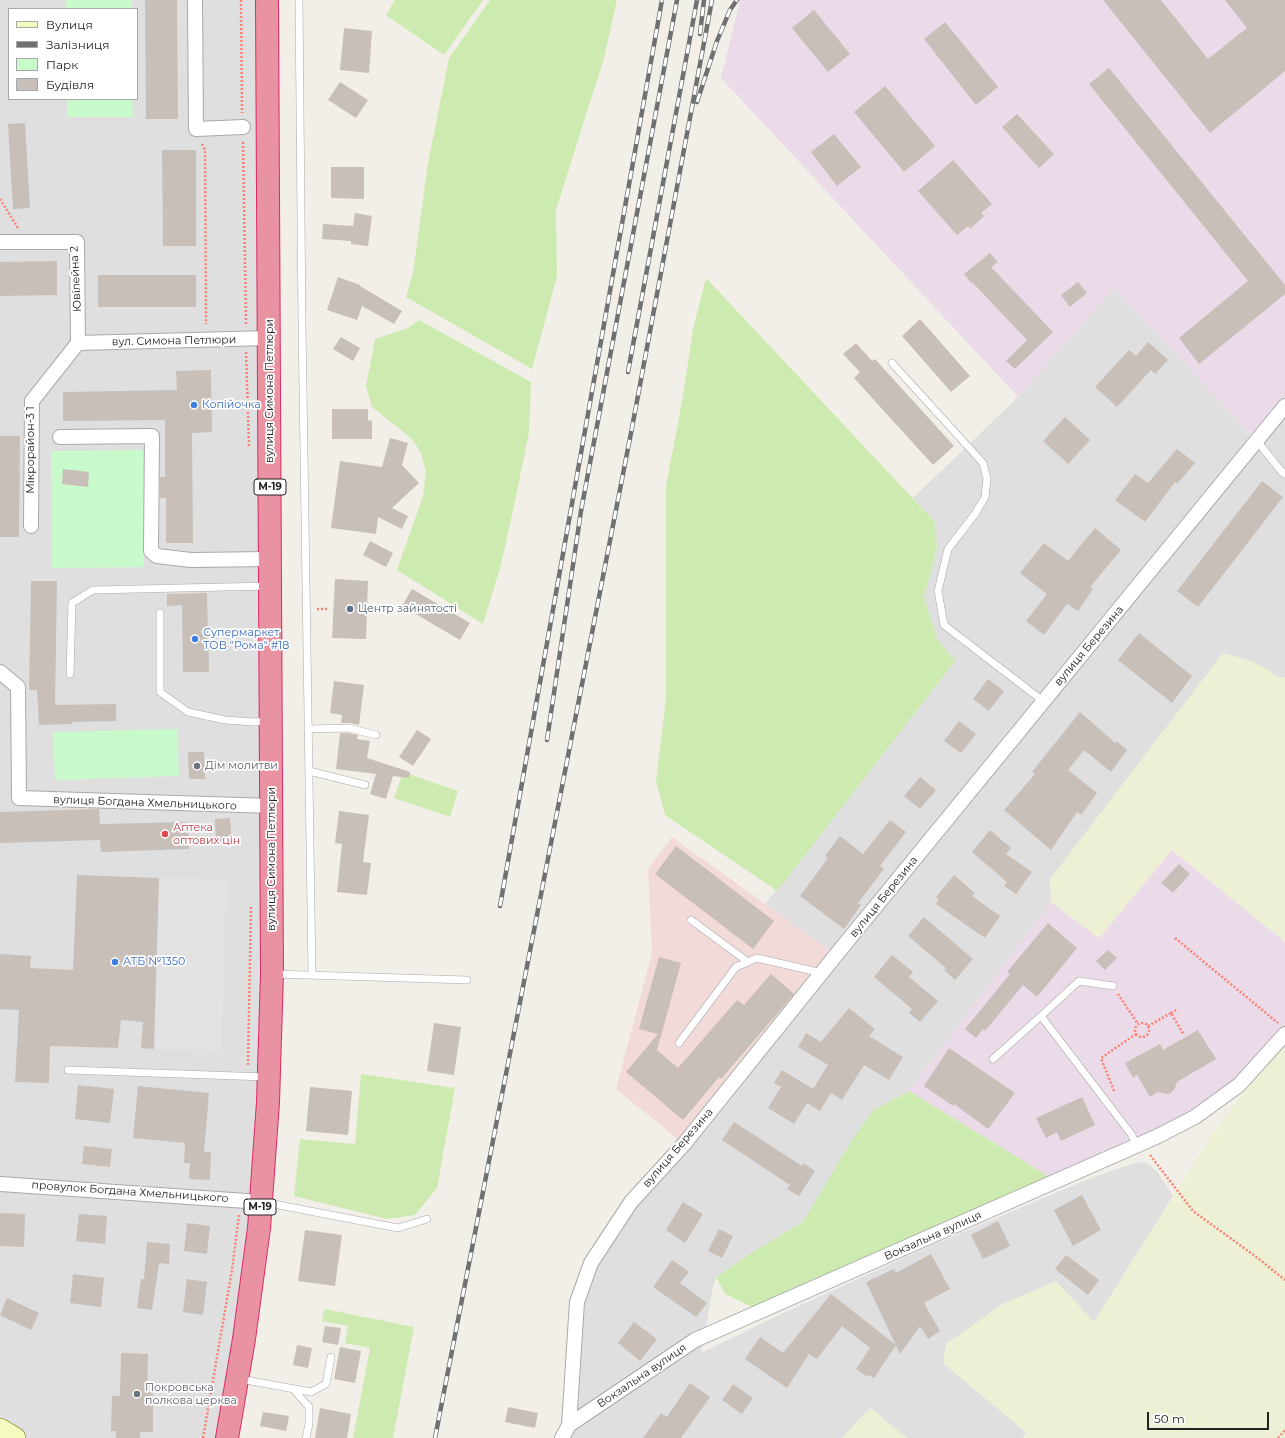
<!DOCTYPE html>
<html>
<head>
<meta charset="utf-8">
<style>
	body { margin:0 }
	#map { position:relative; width:1285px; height:1438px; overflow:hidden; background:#f2efe9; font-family:Montserrat,sans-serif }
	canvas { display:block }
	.legend { position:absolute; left:8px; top:8px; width:130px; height:92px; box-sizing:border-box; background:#fff; border:1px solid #a7a7a7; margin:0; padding:5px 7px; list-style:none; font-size:12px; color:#222 }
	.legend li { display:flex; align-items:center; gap:8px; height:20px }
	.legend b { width:20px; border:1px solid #a7a7a7 }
	.scale { position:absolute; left:1147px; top:1412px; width:122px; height:18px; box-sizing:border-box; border:2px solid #222; border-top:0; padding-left:5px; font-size:12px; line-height:14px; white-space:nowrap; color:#222; -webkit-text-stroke:3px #fff; paint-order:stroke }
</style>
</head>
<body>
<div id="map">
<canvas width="1285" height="1438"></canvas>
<ul class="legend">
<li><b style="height:5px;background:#f7fabf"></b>Вулиця</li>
<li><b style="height:5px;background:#707070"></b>Залізниця</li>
<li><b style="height:11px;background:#c8facc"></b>Парк</li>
<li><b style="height:11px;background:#c7bfb8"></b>Будівля</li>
</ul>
<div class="scale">50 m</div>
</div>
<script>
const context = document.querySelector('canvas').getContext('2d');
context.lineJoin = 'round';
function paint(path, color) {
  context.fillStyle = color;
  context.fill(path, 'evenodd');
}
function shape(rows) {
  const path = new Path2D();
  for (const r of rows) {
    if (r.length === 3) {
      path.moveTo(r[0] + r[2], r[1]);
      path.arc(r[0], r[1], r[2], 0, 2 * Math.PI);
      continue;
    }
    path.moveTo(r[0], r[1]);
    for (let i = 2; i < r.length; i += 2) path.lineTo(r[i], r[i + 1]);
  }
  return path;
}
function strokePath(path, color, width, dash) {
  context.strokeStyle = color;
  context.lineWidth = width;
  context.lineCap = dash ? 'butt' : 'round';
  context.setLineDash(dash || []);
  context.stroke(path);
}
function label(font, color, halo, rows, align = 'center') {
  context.font = font + ' Montserrat,sans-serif';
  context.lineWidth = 3.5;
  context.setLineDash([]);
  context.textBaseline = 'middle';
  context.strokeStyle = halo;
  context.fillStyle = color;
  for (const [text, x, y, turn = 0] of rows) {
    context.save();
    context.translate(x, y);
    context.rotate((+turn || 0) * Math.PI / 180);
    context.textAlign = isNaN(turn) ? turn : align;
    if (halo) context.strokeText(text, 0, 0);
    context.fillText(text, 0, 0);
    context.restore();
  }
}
paint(shape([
	[0,0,267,0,268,1102,227,1438,15,1438,0,1429],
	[9,9,137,9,137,99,9,99],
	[1114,288,1257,441,1285,406,1285,677,1279,677,1252,661,1050,879,1051,902,909,1091,872,1111,803,1222,759,1248,716,1277,713,1287,701,1353,777,1316,928,1247,1086,1180,1137,1162,1147,1163,1158,1173,1173,1196,1094,1322,943,1363,1026,1432,1023,1438,907,1438,870,1408,842,1438,562,1438,577,1302,591,1263,836,955,765,904,955,661,937,639,924,597,937,548,935,522,913,498,1018,397]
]), '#e0dfdf');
paint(shape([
	[672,837,836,955,684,1144,616,1089,652,953,648,869]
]), '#f2dad9');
paint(shape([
	[740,0,1285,0,1285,406,1257,441,1114,288,1018,397,721,78],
	[1172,850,1285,942,1285,1034,1195,1117,1056,1181,909,1091,1051,902,1099,938]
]), '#ebdbe8');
paint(shape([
	[1223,653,1252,661,1279,677,1285,677,1285,942,1172,850,1099,938,1051,902,1050,879],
	[1285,1035,1285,1438,1023,1438,1026,1432,943,1363,946,1344,1001,1305,1056,1281,1094,1322,1208,1141],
	[870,1408,907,1438,842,1438]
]), '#eef0d5');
paint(shape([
	[395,0,483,0,444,55,386,15],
	[490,0,617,0,604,58,556,210,557,276,532,369,406,297,413,273,428,163,449,58],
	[706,278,935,522,937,548,924,597,937,639,955,661,777,891,665,815,656,781,666,698,666,486,683,396,693,329],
	[419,320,531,382,529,432,514,506,501,565,483,624,397,570,423,496,426,472,421,453,412,439,372,407,366,386,375,339,408,328],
	[403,772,458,791,450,817,394,798],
	[361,1074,455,1088,437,1188,415,1215,387,1219,294,1196,300,1139,355,1144],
	[909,1091,1056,1181,761,1311,725,1294,716,1277,759,1248,803,1222,852,1140,872,1111],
	[324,1309,414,1327,393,1438,353,1438,370,1348,345,1343,348,1326,322,1321]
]), '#cdebb0');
paint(shape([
	[66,0,132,0,132,9,66,9],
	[67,99,132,99,133,117,67,117],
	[143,450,144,567,52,568,51,451],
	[177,729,179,776,55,780,53,732]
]), '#c8facc');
paint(shape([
	[159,878,227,880,222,1051,154,1049]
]), '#e2e2e2');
paint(shape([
	[145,0,177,0,178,119,146,119],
	[1103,0,1161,0,1208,59,1247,28,1225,0,1285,0,1285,71,1210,133],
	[814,10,850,54,828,72,792,28],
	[945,22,998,87,976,105,924,39],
	[344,28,372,31,369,73,340,70],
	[1109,68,1285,285,1285,294,1199,364,1179,338,1248,281,1089,84],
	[340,82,368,100,356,118,328,100],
	[885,86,935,146,904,172,854,112],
	[1017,114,1054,154,1039,168,1002,127],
	[25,123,30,208,13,209,8,124],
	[834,134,861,167,837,186,811,152],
	[162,150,196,150,196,246,163,246],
	[953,160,992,204,981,213,984,216,970,229,968,226,957,235,918,191],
	[331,167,364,167,364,199,331,198],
	[355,213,372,216,368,246,351,244,351,241,322,239,323,224,353,226],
	[990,253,998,262,991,267,1053,332,1015,369,1006,361,1027,340,973,283,972,284,964,274],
	[57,261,57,295,0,296,0,262],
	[98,275,196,275,196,307,98,307],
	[338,277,360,285,360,286,402,311,394,324,362,306,357,320,327,310],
	[1078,282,1087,293,1070,307,1061,295],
	[920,319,970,376,951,392,902,336],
	[341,337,360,348,353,361,333,349],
	[1148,342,1168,360,1155,374,1151,370,1117,407,1095,387,1129,350,1136,356],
	[856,343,872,361,875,359,954,446,933,465,854,378,860,372,843,354],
	[211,370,212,432,192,433,193,543,166,543,166,498,160,498,160,477,165,477,165,420,63,421,63,392,177,390,176,371],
	[332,409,368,409,368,420,372,421,372,439,332,439],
	[1065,417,1090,440,1068,464,1043,441],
	[0,436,20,436,19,537,0,537],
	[390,438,408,443,402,465,419,483,392,508,408,516,402,529,378,517,376,534,331,528,340,461,382,467],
	[1177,449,1195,463,1177,484,1175,482,1145,522,1115,500,1135,474,1148,483],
	[63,469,89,472,88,487,62,484],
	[1262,481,1283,497,1198,607,1177,591],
	[1095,528,1121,550,1090,587,1093,589,1078,611,1067,604,1044,635,1026,621,1047,594,1020,573,1044,543,1068,561],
	[370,541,393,553,386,567,363,555],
	[335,579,368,581,366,639,332,638],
	[31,581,57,581,55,705,116,704,116,721,72,722,72,724,39,725,37,690,29,690],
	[412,589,470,623,460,640,402,606],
	[207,593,209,672,183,672,182,605,167,606,167,594],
	[1139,633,1192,676,1172,703,1118,660],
	[988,679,1004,691,989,711,973,699],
	[334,681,364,685,359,725,350,723,341,723,342,715,330,713],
	[1080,712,1115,743,1116,741,1127,750,1111,772,1084,750,1068,770,1097,793,1081,815,1077,812,1051,850,1004,810,1035,774,1032,772],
	[959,721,976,734,961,753,944,741],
	[417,730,431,739,413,766,399,757],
	[340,733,348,733,358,735,357,739,370,741,367,758,410,772,409,778,393,776,386,799,370,794,376,774,336,769],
	[188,752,204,752,205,779,189,779],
	[920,777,936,790,920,809,904,796],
	[99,809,100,824,188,822,189,849,101,852,100,840,0,843,0,812],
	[339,811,369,815,363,862,371,863,367,895,337,892,342,844,335,843],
	[230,818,232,841,216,841,215,819],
	[890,820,906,832,880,866,884,869,858,903,861,905,844,929,800,896,828,858,825,856,840,836,863,854],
	[990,830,1011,848,1006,854,1032,872,1016,894,1004,886,1007,882,972,852],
	[676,846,774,921,753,949,655,874],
	[1179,864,1190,874,1173,893,1161,883],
	[77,875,159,878,154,1049,141,1048,143,1022,121,1020,118,1048,50,1046,49,1083,15,1082,19,1010,0,1009,0,954,31,956,30,968,73,970],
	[954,875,975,893,972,896,1000,916,985,938,936,904,939,900,936,897],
	[924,917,973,959,955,980,944,970,946,968,908,936],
	[1048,923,1077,948,1037,997,1023,985,985,1031,983,1029,976,1038,965,1029,1010,974,1007,972],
	[1108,950,1117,958,1105,970,1096,961],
	[892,955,913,972,909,977,938,1001,920,1022,909,1013,912,1009,874,977],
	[659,957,681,963,657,1050,678,1068,737,1000,744,1005,771,974,794,994,721,1079,719,1077,683,1120,626,1072,658,1034,639,1029],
	[849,1008,875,1029,869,1036,903,1057,889,1080,864,1065,842,1100,831,1093,820,1111,807,1103,794,1124,768,1108,781,1087,774,1083,782,1070,813,1089,828,1065,798,1047,806,1033,821,1042],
	[434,1023,461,1027,454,1075,427,1071],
	[1198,1030,1216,1059,1177,1082,1175,1088,1171,1093,1166,1094,1158,1092,1150,1097,1137,1075,1133,1078,1125,1063,1160,1044,1163,1050],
	[949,1048,1015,1093,988,1129,954,1104,953,1106,924,1086],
	[78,1085,114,1089,110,1123,75,1119],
	[138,1086,209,1093,204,1152,211,1152,210,1180,189,1179,190,1163,184,1163,185,1143,133,1138],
	[310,1087,352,1091,348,1135,306,1131],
	[1082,1097,1095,1125,1061,1141,1057,1132,1046,1138,1036,1118],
	[734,1122,802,1166,803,1163,815,1171,799,1196,787,1189,790,1185,722,1140],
	[84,1146,112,1149,110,1167,82,1164],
	[1082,1195,1101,1230,1073,1246,1054,1210],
	[683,1202,703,1214,685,1243,666,1230],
	[0,1213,25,1214,24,1247,0,1246],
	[79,1214,107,1216,105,1244,76,1241],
	[998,1221,1010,1246,983,1259,971,1235],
	[187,1223,210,1226,207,1254,184,1251],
	[719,1229,733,1236,722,1258,708,1251],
	[305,1230,342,1235,335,1286,298,1281],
	[147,1242,170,1244,169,1264,159,1263,152,1310,137,1308,141,1279,144,1279],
	[931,1254,950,1289,924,1303,940,1331,928,1339,920,1326,900,1354,866,1282,894,1269,896,1273],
	[1066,1255,1099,1280,1088,1295,1055,1269],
	[672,1260,689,1272,680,1283,707,1303,696,1317,653,1287],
	[73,1274,104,1278,101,1307,70,1303],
	[187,1279,207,1282,203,1315,183,1312],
	[831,1294,896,1345,874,1378,869,1375,868,1377,856,1369,870,1348,842,1326,817,1359,809,1354,787,1388,745,1359,760,1337,783,1353],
	[7,1298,39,1313,31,1330,0,1315],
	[634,1322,657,1339,640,1361,618,1343],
	[325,1326,341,1328,338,1345,322,1342],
	[297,1345,312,1348,308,1368,293,1365],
	[340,1347,361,1351,355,1383,334,1379],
	[121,1353,148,1354,147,1392,153,1392,153,1432,140,1432,140,1438,116,1438,116,1431,111,1431,112,1396,120,1396],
	[690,1383,710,1397,681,1438,643,1438,661,1413,667,1417],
	[733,1384,753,1398,742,1414,722,1400],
	[508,1407,538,1413,535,1428,505,1422],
	[320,1408,351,1414,347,1438,315,1438],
	[263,1412,289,1416,286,1431,260,1426]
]), '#c7bfb8');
const lane = shape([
	[299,0,302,323,312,975],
	[892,363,983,463,987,479,985,497,975,514,948,549,938,591,944,625,1043,701],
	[1257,441,1282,472,1285,474],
	[160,613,160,692,188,712,225,720,254,722,268,721],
	[70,674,72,603,93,590,269,586],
	[308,729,349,728,376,735],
	[309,771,365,785],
	[691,920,748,962],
	[274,974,467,980],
	[1041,1016,1079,981,1113,986],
	[679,1043,736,967,757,958,822,973],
	[993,1059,1041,1016,1131,1134,1137,1145],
	[68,1070,266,1077],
	[263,1202,398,1228,427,1219],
	[240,1379,311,1392,326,1384,331,1357],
	[294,1390,309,1407,309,1424,306,1438]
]);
const street = shape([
	[195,0,196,129,243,127],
	[0,242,77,242,78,343],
	[78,343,269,338],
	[60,437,152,436,151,551,157,556,191,560,271,559],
	[31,526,32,401,78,343],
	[0,672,18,687,19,798,272,806],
	[0,1184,261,1202],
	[569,1425,695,1340,1156,1137,1195,1117,1239,1085,1285,1034],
	[562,1438,569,1425,577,1302,591,1263,631,1202,684,1144,836,955,1285,406]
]);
const secondary = shape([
	[0,1429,15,1438]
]);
const highway = shape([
	[227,1438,244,1339,259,1228,268,1102,272,974,267,0]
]);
strokePath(lane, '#a9a9a9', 8);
strokePath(street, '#a9a9a9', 16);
strokePath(secondary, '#707d05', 22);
strokePath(highway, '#dc2a67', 24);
strokePath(shape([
	[241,0,242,113],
	[243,142,246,325],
	[202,144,205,150,206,324],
	[0,199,18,228],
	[246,352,249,447],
	[317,609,329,609],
	[1175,938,1278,1023],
	[1118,994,1138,1024],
	[1171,1013,1178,1009],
	[1142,1030,7],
	[1148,1026,1171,1013,1184,1035],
	[248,1065,251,906],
	[1114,1091,1101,1058,1136,1034],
	[1150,1155,1193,1211,1259,1259,1285,1280],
	[203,1438,232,1270,239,1215],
	[1278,1438,1285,1430]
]), '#fa8072', 2.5, [2, 2]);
strokePath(lane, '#fff', 7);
strokePath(street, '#fff', 14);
strokePath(secondary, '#f7fabf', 21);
strokePath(highway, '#e892a2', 22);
const rail = shape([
	[700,34,704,0],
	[697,102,717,41,730,10,737,0],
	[628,372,697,0],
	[547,740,581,511,677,0],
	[500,906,662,0],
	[435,1438,631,433,712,0]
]);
strokePath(rail, '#707070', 4.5);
strokePath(rail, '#fff', 3, [9]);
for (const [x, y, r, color] of [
	[194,405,4,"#3f7fe0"],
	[350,609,4,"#5c6f8a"],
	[195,639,4,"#3f7fe0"],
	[197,766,4,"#6b7280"],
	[165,834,4,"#e0444e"],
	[115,962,4,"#3f7fe0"],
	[137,1394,4,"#6b7280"]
]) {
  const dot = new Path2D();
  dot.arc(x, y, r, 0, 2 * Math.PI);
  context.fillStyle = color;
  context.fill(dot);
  strokePath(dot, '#fff', 1.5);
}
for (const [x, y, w] of [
	[270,487,32],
	[260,1207,32]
]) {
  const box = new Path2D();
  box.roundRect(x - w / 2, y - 8, w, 16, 3);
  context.fillStyle = '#fff';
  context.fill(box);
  strokePath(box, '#222', 1);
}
label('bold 10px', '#222', null, [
	["М-19",270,487],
	["М-19",260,1207]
]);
label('11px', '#222', '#fff', [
	["Ювілейна 2",76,279,-93],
	["вул. Симона Петлюри",174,341,-1],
	["вулиця Симона Петлюри",270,391,-90],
	["Мікрорайон-3 1",31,450,-90],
	["вулиця Березина",1089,646,-50],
	["вулиця Богдана Хмельницького",145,803,2],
	["вулиця Симона Петлюри",272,859,-90],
	["вулиця Березина",884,897,-51],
	["вулиця Березина",678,1148,-49],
	["провулок Богдана Хмельницького",130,1192,4],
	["Вокзальна вулиця",933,1236,-24],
	["Вокзальна вулиця",642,1376,-34]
]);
label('11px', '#366cbe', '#fff', [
	["Копійочка",202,405],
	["Супермаркет",203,633],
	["ТОВ \"Рома\" #18",203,646],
	["АТБ №1350",123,962]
], 'left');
label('11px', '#4e5e75', '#fff', [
	["Центр зайнятості",358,609]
], 'left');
label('11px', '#5b616d', '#fff', [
	["Дім молитви",205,766],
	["Покровська",145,1388],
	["полкова церква",145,1401]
], 'left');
label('11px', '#be3a42', '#fff', [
	["Аптека",173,828],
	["оптових цін",173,841]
], 'left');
</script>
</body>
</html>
